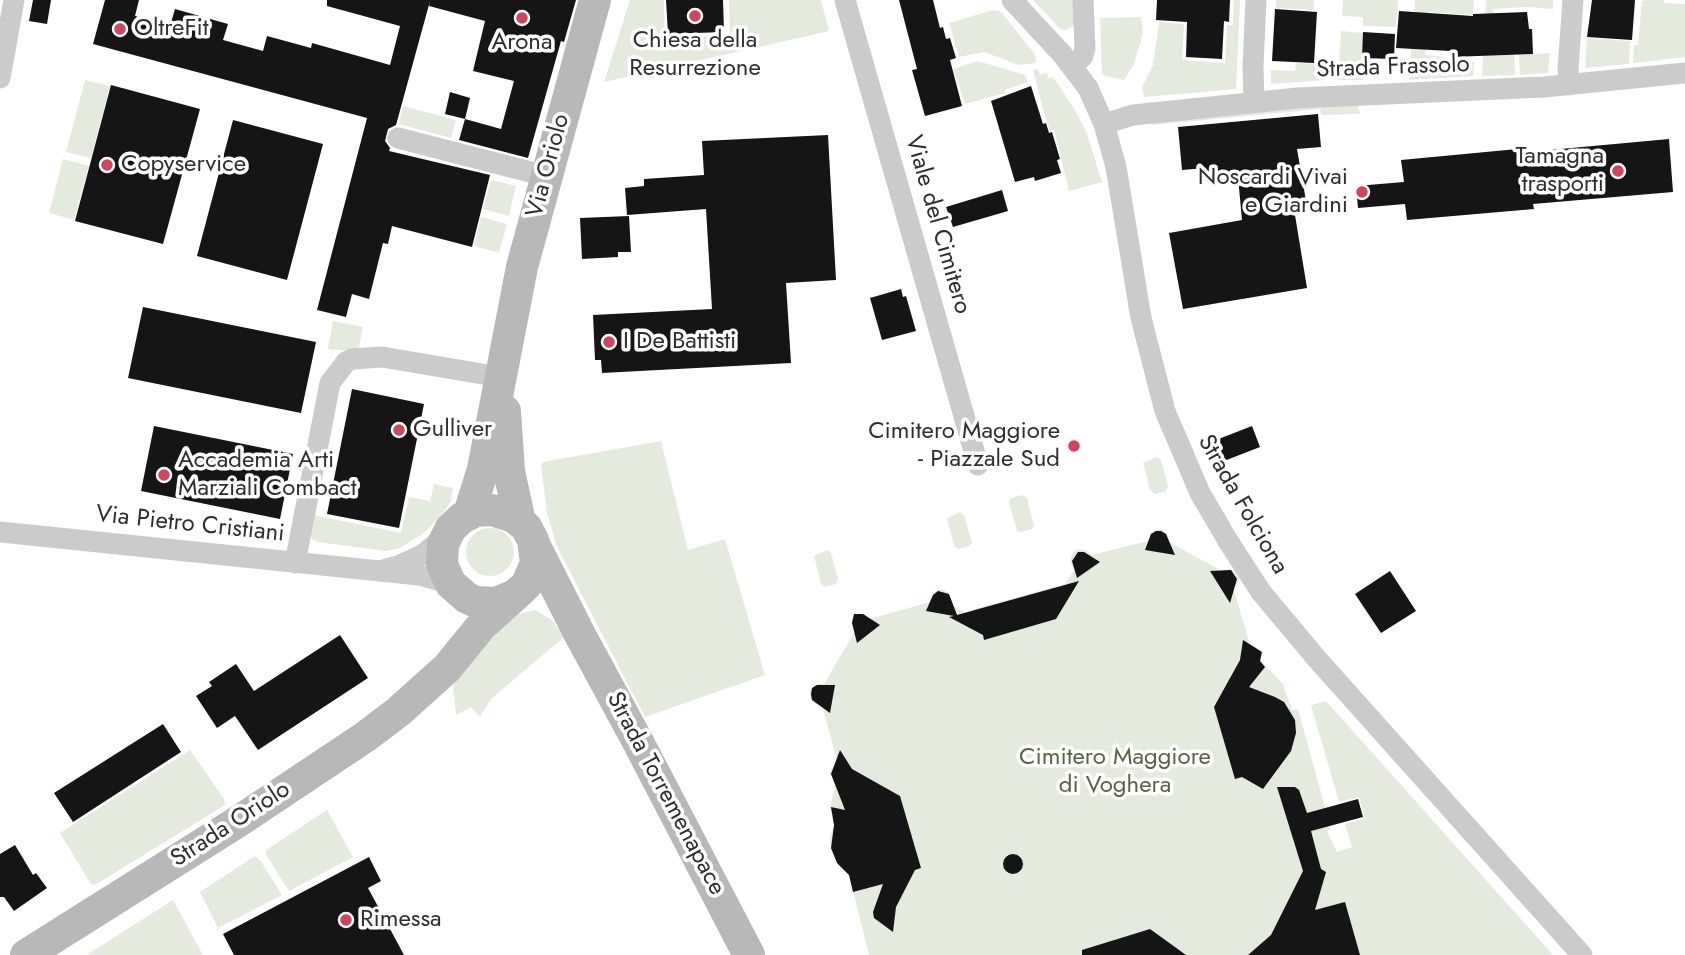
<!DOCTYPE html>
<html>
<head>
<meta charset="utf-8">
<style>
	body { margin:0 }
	canvas { display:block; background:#fff }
</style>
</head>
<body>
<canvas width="1685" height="955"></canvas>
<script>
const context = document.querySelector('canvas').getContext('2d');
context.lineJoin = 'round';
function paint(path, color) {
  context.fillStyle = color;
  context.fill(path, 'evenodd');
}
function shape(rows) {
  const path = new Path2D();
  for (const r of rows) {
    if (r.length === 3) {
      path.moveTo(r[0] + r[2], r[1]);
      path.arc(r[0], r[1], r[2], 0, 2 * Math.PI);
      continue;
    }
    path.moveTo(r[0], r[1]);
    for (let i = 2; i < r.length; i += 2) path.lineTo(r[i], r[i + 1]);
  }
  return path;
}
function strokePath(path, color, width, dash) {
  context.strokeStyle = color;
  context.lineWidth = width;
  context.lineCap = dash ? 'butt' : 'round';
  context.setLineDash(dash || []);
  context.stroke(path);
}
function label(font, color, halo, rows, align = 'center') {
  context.font = font + ' Jost,sans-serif';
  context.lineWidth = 7;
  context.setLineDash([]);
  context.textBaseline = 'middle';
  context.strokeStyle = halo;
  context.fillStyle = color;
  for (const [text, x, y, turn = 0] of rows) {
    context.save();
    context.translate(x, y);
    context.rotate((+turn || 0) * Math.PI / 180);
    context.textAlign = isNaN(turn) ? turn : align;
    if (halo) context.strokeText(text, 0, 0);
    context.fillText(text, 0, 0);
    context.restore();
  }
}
paint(shape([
	[630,0,664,0,665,38,730,35,729,0,821,0,829,31,604,82],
	[1033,0,1076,0,1076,24,1066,30,1060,29],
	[1234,0,1240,0,1236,89,1144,97,1142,87,1153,65,1159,22,1184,24,1182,60,1225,63,1227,25,1233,25],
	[1276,0,1314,0,1314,10,1276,8],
	[1343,0,1398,0,1396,27,1363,26,1363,17,1342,16],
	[1415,0,1474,0,1473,15,1428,12,1425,55,1445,57,1445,60,1474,62,1473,76,1409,80],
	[1486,0,1553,0,1553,9,1527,7,1493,9,1495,55,1514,55,1515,75,1482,76],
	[1646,0,1664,0,1664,3,1685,4,1685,57,1633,63,1634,45,1638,45,1642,1],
	[993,10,1000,11,1035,54,1036,63,1019,65,984,52,959,57,949,23],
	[1141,17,1143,34,1134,64,1124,80,1102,75,1100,18],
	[1341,31,1363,33,1372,58,1363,68,1363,80,1338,80],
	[1587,38,1630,41,1629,64,1585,68],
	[1550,53,1548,73,1520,75,1519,55],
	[978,61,1025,75,1028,82,1005,90,1005,93,965,104,953,69],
	[1296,63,1328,64,1326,80,1271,84,1271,70,1295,71],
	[1038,69,1040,75,1047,73,1048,78,1053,77,1075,110,1086,131,1102,182,1069,191,1054,130,1050,130,1046,120,1033,70],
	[85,80,110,86,91,158,66,152],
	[1320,104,1358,106,1360,114,1321,115,1320,109,1152,125,1152,120],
	[403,106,456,120,451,138,399,124],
	[63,159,89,166,74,220,49,213],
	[491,180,516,186,509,216,483,209],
	[481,217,507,224,499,253,474,246],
	[333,321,363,327,359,348,355,351,328,349],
	[661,441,688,550,725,539,765,675,645,717,557,547,547,513,541,465,543,462],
	[1157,457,1161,460,1168,486,1166,491,1155,494,1150,490,1143,463],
	[434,484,453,488,451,501,440,517,425,532,400,548,386,551,318,542,312,539,309,532,313,515,401,533,409,497,430,501],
	[1022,495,1027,498,1034,526,1032,529,1020,532,1017,531,1009,503,1011,498],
	[960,512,964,515,972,543,969,546,958,549,954,546,947,518],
	[490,552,24],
	[1155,530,1162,530,1167,534,1169,542,1222,571,1232,569,1236,572,1239,577,1237,584,1233,587,1250,645,1260,650,1261,661,1283,684,1292,710,1298,709,1331,829,1327,831,1337,852,1352,847,1345,824,1365,818,1359,797,1339,802,1311,705,1326,701,1553,955,869,955,849,875,837,863,831,848,830,837,834,825,830,807,836,782,830,774,832,768,838,764,822,705,817,704,812,700,810,694,812,688,817,684,824,684,855,631,851,622,853,617,864,613,870,619,930,602,932,594,937,590,944,590,949,594,950,604,977,619,975,609,1054,587,1057,598,1074,570,1070,561,1072,553,1078,549,1085,550,1092,555,1148,541,1150,534],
	[827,550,831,553,838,579,836,584,825,587,821,584,814,556],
	[535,610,552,620,564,637,491,699,480,717,471,707,456,715,453,686,458,677,501,626,519,614],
	[190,750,224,799,225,805,95,885,91,884,60,833],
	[327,810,353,857,289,891,266,855,266,850],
	[255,856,260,860,282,895,218,928,200,892],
	[173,900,203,955,88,955,88,954]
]), '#e5eade');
paint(shape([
	[33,0,51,0,47,24,29,21],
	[105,0,139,0,135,16,170,26,175,9,228,24,223,40,263,51,267,36,311,48,312,43,390,65,400,26,327,6,327,0,576,0,564,42,561,41,528,158,459,140,465,119,501,129,514,81,473,71,485,21,429,6,430,1,396,125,388,129,385,141,390,148,389,151,490,175,472,247,392,226,388,244,383,243,369,299,352,294,346,317,317,310,367,118,93,44],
	[666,0,723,0,724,32,668,34],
	[899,0,933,0,940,28,943,27,946,39,950,38,956,58,950,60,962,106,925,116,912,70,917,69],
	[1157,0,1230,0,1229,22,1224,21,1222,59,1186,57,1187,22,1156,20],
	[1592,0,1635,0,1632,40,1587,37],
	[1275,9,1317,12,1314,63,1272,61],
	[1399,11,1473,16,1473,14,1527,12,1529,29,1532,29,1533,54,1450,57,1450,51,1396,48],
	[1363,32,1395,34,1394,59,1362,58],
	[111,85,200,109,163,244,75,221],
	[1031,86,1043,124,1046,123,1049,133,1052,132,1060,159,1057,160,1061,173,1035,181,1034,177,1015,182,991,101],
	[450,92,470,98,465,119,445,114],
	[1318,114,1321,147,1297,149,1306,201,1293,203,1307,288,1183,309,1169,233,1242,220,1238,177,1207,180,1206,168,1182,170,1178,127],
	[233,120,323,144,287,280,197,256],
	[828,135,836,280,786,283,791,363,602,373,601,360,595,360,593,315,712,309,706,209,627,215,625,188,644,186,644,179,704,175,702,141],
	[1669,139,1673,192,1533,204,1534,209,1407,220,1405,204,1358,208,1356,186,1404,182,1401,160,1528,148,1528,152],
	[1002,190,1008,211,953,227,946,207],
	[629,216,631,252,618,252,618,257,582,259,580,218],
	[901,289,903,297,906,296,916,331,882,340,870,298],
	[143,307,316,342,301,413,128,378],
	[352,389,424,404,399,528,327,514],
	[154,426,293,454,280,519,141,491],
	[1252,426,1260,447,1224,461,1216,440],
	[1156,531,1161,531,1166,534,1175,555,1145,550,1151,534],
	[1078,552,1084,552,1100,562,1077,578,1072,561],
	[1231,570,1237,579,1230,603,1210,571],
	[1390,571,1416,611,1381,633,1355,594],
	[1079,581,1056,619,984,640,983,635,949,617,954,616,926,611,933,595,938,591,949,594,957,615],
	[854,614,863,614,880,625,857,643,852,623],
	[340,635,368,678,258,750,235,716,217,728,196,696,212,686,209,682,236,664,254,691],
	[1243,640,1262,652,1260,661,1265,667,1249,687,1275,697,1284,702,1295,720,1296,733,1291,751,1263,789,1242,777,1235,779,1214,707,1240,660],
	[817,685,835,685,830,713,812,700,811,694,812,688],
	[163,724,181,752,73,822,54,793],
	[840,750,852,769,900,796,921,868,915,870,896,907,893,932,874,918,873,912,883,884,853,892,849,875,837,863,831,848,834,825,831,807,845,810,831,774],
	[1277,787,1295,787,1299,790,1307,813,1358,799,1363,817,1311,831,1321,869,1326,872,1315,910,1345,902,1360,955,1248,955,1271,935,1303,871],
	[15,845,33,875,36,873,47,888,14,911,4,897,0,897,0,854],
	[1013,864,10],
	[369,857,381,881,368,888,404,955,234,955,223,934],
	[1150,929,1186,955,1082,955,1082,950]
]), '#151515');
strokePath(shape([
	[845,0,978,465],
	[1012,0,1062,54,1088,88,1104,124,1116,167,1141,318,1165,411,1200,493,1228,541,1261,592,1317,659,1582,955],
	[1072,67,1083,56,1085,48,1083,0],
	[0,78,14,0],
	[1569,85,1568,69,1573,0],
	[1254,102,1253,67,1256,0],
	[1104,124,1133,115,1298,98,1544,87,1685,73],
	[398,138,546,176],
	[0,532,419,575,451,584],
	[295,563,330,383,346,362,352,359,382,357,500,377],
	[386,569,398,566,424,554,447,534]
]), '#cbcbcb', 21);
strokePath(shape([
	[505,411,509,471,520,522],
	[469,514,483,469,522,267,595,0],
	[534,544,579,633,637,740,749,955],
	[26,955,239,821,365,737,398,712,447,668,482,625,522,589,527,584,536,563,533,540,526,527,514,517,492,510,476,511,462,518,451,528,443,544,442,565,451,584,467,598,476,602,496,603,515,595]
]), '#b8b8b8', 32);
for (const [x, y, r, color] of [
	[695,16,7,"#d1445b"],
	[522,18,7,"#d1445b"],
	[120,29,7,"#d1445b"],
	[107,165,7,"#d1445b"],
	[1618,171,7,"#d1445b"],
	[1362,192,7,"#d1445b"],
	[609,342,7,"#d1445b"],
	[399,430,7,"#d1445b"],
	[1074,446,7,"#d1445b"],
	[164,475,7,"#d1445b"],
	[346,920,7,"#d1445b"]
]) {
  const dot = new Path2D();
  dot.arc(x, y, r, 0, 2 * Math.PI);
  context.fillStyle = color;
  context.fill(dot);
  strokePath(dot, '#fff', 2.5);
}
label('24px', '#2e2e2e', '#fff', [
	["OltreFit",134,29],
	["Chiesa della",695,41,"center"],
	["Resurrezione",695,69,"center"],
	["Arona",522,43,"center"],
	["Tamagna",1604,157,"right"],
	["trasporti",1604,185,"right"],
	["Copyservice",121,165],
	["Noscardi Vivai",1348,178,"right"],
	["e Giardini",1348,206,"right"],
	["I De Battisti",623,342],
	["Gulliver",413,430],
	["Cimitero Maggiore",1060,432,"right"],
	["- Piazzale Sud",1060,460,"right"],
	["Accademia Arti",178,461],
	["Marziali Combact",178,489],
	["Rimessa",360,920]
], 'left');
label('24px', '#2e2e2e', '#fff', [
	["Strada Frassolo",1393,68,-2],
	["Via Oriolo",549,166,-75],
	["Viale del Cimitero",937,225,74],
	["Strada Folciona",1242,505,60],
	["Via Pietro Cristiani",190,525,6],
	["Strada Torremenapace",665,794,62],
	["Strada Oriolo",231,825,-33]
]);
label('24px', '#556541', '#fff', [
	["Cimitero Maggiore",1115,758],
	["di Voghera",1115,786]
]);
</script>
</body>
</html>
